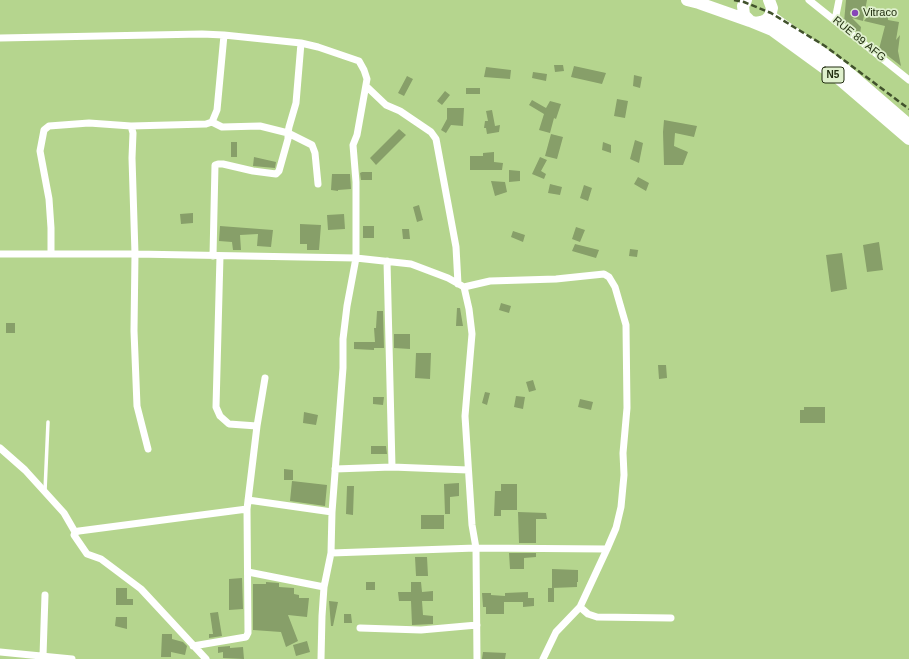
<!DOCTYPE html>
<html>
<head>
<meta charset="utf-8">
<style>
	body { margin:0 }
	canvas { display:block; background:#b5d58e }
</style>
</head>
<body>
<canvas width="909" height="659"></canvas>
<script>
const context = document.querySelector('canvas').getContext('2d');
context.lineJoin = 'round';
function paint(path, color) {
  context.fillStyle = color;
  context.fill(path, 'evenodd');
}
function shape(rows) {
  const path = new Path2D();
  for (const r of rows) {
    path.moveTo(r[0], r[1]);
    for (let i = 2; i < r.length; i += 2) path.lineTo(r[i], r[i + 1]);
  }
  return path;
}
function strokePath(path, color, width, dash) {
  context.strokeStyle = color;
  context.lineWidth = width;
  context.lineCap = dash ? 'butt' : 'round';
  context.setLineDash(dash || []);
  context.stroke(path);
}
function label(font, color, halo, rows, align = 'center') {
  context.font = font + ' Helvetica,sans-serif';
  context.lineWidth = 3.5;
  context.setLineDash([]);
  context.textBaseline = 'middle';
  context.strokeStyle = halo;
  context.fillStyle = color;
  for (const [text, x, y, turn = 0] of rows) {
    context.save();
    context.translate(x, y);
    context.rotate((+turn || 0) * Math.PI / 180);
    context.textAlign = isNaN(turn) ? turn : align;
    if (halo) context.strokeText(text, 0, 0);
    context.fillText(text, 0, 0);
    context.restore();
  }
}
paint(shape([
	[846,0,867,0,863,21,852,18,861,27,860,34,844,22],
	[871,12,888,16,888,20,899,22,896,40,900,35,898,51,901,66,879,49,885,26,864,21],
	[554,65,563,65,564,71,555,72],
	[574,66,606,73,602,84,571,77],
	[486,67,511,70,510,79,484,77],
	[533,72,547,74,546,81,532,78],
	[634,75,642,77,640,88,633,86],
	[407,76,413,79,404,96,398,93],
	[466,88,480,88,480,94,466,94],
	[445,91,450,95,442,105,437,101],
	[617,99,628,101,625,118,614,116],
	[532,100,546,108,550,101,561,104,556,119,554,118,550,133,539,130,544,114,529,105],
	[447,108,464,108,463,126,451,125,446,133,441,130,447,119],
	[492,110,495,126,500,125,499,132,487,134,486,128,484,128,485,121,488,121,486,111],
	[664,120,697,126,694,137,675,133,674,146,688,152,683,165,664,165,663,132],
	[399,129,406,135,376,165,370,158],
	[551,134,563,137,557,159,545,156],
	[635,140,643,143,639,163,630,159],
	[231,142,237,142,237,157,231,157],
	[603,142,611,145,611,153,602,150],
	[494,152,494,162,503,163,502,170,470,170,470,156,483,156,483,153],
	[254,157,276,162,275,168,253,166],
	[540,157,547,160,541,171,546,174,544,179,532,174],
	[509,170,520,171,520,181,509,182],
	[362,172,372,172,372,180,361,180,360,173],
	[332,174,350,174,351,189,338,190,338,191,331,190],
	[638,177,649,183,646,191,634,184],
	[491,181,505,182,507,192,495,196],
	[550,184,562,187,560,195,548,193],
	[584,185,592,188,588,201,580,198],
	[419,205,423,220,417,222,413,207],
	[193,213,193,223,181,224,180,214],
	[344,214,345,229,328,230,327,215],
	[300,224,321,225,319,250,307,250,307,244,300,244],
	[220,226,273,230,271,247,257,246,258,234,240,235,241,250,233,250,232,242,219,241],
	[363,226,374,226,374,238,363,238],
	[576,227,585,230,580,242,572,239],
	[402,229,409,229,410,239,403,239],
	[513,231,525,235,523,242,511,237],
	[879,242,883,270,867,272,863,245],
	[575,244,599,250,596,258,572,251],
	[630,249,638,250,637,257,629,256],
	[842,253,847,289,831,292,826,255],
	[501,303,511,306,509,313,499,310],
	[457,308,460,308,463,326,456,326],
	[377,311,383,311,384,348,374,348,374,350,354,349,354,342,375,342,374,328,376,328],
	[6,323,15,323,15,333,6,333],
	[394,334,410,334,410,349,394,348],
	[416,353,431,353,430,379,415,378],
	[658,365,666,365,667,378,659,379],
	[533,380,536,390,529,392,526,382],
	[485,392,490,393,487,405,482,403],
	[516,396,525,397,523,409,514,407],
	[373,397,384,397,383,405,373,404],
	[580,399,593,402,591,410,578,407],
	[804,407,825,407,825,423,800,423,800,410,804,410],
	[304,412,318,415,316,425,303,423],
	[371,446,386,446,387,454,371,454],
	[284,469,293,470,293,480,284,480],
	[292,481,327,485,325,506,290,501],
	[459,483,459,496,450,497,450,514,445,514,444,484],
	[501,484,517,484,517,510,501,510,501,516,494,516,495,491,501,491],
	[347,486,354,486,353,515,346,514],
	[518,512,546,513,547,519,536,519,536,543,519,543],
	[421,515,444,515,444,529,421,529],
	[509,553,536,553,536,557,524,558,524,569,510,569],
	[415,557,427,557,428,576,416,576],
	[552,569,578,570,578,582,577,582,577,587,552,588],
	[242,578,243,609,229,610,229,579],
	[266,582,279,583,279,587,294,588,294,594,299,595,299,598,309,598,307,617,288,615,298,641,286,647,281,632,253,630,253,584,266,584],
	[366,582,375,582,375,590,366,590],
	[411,582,421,582,422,592,433,591,433,601,422,601,423,615,433,616,433,624,412,625,411,601,399,601,398,592,411,592],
	[116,588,127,588,127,599,133,599,133,605,116,605],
	[548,588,554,588,554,602,548,602],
	[528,592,528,598,534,598,534,606,523,607,523,602,504,602,504,614,486,614,486,607,483,607,482,593,491,593,491,595,505,596,505,593],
	[329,601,338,602,333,626,331,626],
	[218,612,222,636,209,638,209,634,213,634,210,613],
	[344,614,351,614,352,623,344,623],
	[116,617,127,617,127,629,115,626],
	[162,634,172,634,172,639,183,642,187,646,185,655,171,652,171,657,161,657],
	[307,641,310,652,296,656,293,645],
	[230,646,230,648,243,647,244,659,223,658,223,652,218,653,218,647],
	[483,652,506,653,505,659,482,659]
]), '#879f69');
strokePath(shape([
	[45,491,48,422]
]), '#fff', 3.5);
strokePath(shape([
	[809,0,909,80],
	[835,20,839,0],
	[0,38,202,34,224,35],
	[301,43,296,103,289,127,288,133,312,145,315,153,318,184],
	[366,86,386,105,400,111,431,132,436,139,456,247,458,284],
	[212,122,222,127,260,126,288,133,288,139,279,171,276,174,253,171,223,164,218,164,215,165,213,256],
	[0,254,135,254,356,258,411,264,448,278,464,287,490,281,556,279,604,274,609,277,615,287,626,325,627,408,623,453,624,475,621,507,616,528,607,549,580,607,556,632,543,659],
	[51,254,51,228,49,199,40,151,44,130,49,126,89,123,131,126],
	[220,256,216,407,220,416,229,424,257,426],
	[387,261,392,467],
	[464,287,469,309,472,334,465,416,472,525,476,548,477,659],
	[0,448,25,470,64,513,75,532],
	[148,449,137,406,134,331,135,254,132,158,133,133,131,126,206,124,212,122,217,110,224,35,301,43,318,47,359,61,364,70,367,79,357,135,353,145,356,182,356,258,347,306,343,339,343,368,332,512,331,553,324,587,322,616,321,659],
	[335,469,392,467,468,470],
	[248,500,332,512],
	[331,553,476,548,607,549],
	[248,572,324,587],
	[580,607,588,614,597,617,671,618],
	[360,628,421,630,477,625],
	[193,646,246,637,248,633,247,509,257,426,265,378],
	[0,652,72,659],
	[43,656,45,595],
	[206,659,141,589,101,559,87,554,74,535,75,532,79,531,247,509]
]), '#fff', 7);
strokePath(shape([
	[687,0,699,3,750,21,772,30,838,78,909,139],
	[746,0,743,6,744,15,750,21,755,23,761,22,766,20,770,16,772,8,769,0],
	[770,16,842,67,909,125]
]), '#fff', 12);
strokePath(shape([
	[734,0,744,2,771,13,825,46,909,109]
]), '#41522c', 2.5, [6, 3]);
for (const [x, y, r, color] of [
	[855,13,4,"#8744b8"]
]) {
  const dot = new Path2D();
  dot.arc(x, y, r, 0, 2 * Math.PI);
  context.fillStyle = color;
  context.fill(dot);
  strokePath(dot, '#dff0cd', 1.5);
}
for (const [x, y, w] of [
	[833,75,22]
]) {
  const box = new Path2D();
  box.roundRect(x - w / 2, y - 8, w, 16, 3);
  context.fillStyle = '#dff0cd';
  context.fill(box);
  strokePath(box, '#212d10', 1);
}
label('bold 10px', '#212d10', null, [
	["N5",833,75]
]);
label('11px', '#212d10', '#dff0cd', [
	["Vitraco",863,13]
], 'left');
label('11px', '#212d10', '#dff0cd', [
	["RUE 89 AFG",859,39,39]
]);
</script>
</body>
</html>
